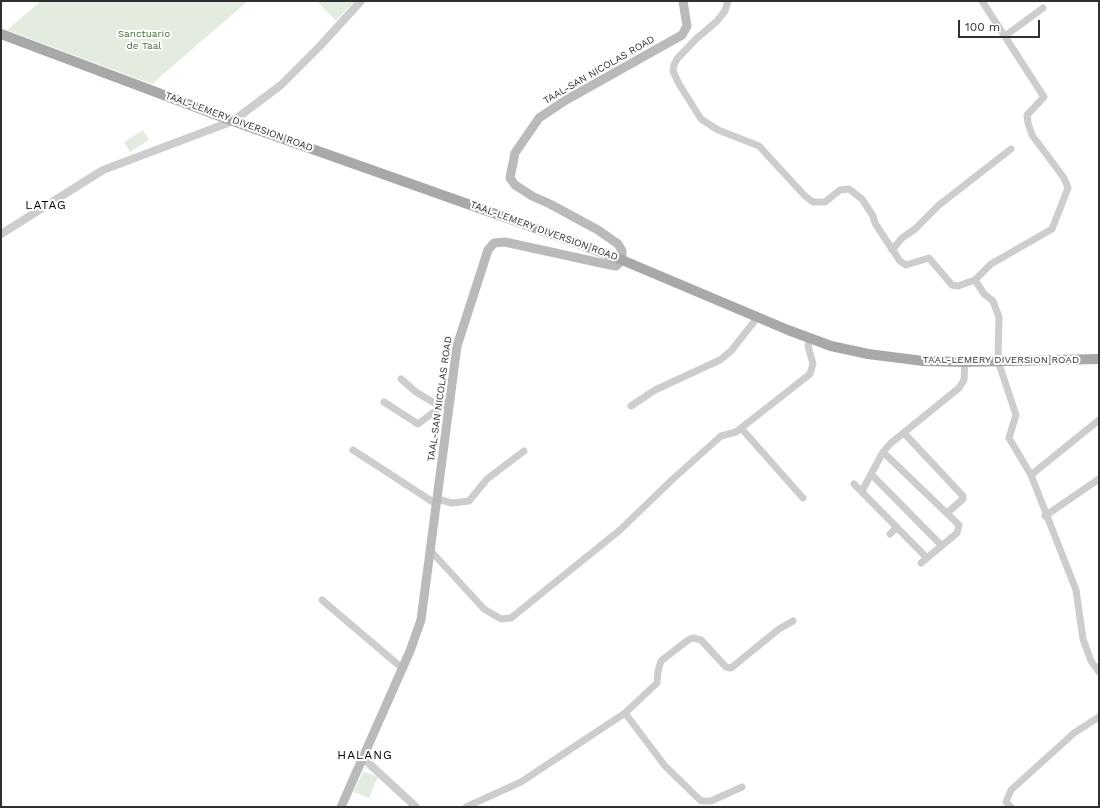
<!DOCTYPE html>
<html>
<head>
<meta charset="utf-8">
<style>
	body { margin:0 }
	#map { position:relative; width:1100px; height:808px; overflow:hidden; background:#fff; font-family:"Work Sans",sans-serif }
	canvas { display:block }
	.frame { position:absolute; inset:0; border:2px solid #303030; pointer-events:none }
	.scale { position:absolute; left:958px; top:20px; width:82px; height:18px; box-sizing:border-box; border:2px solid #303030; border-top:0; padding-left:5px; font-size:12px; line-height:14px; white-space:nowrap; color:#303030; -webkit-text-stroke:3px #fff; paint-order:stroke }
</style>
</head>
<body>
<div id="map">
<canvas width="1100" height="808"></canvas>
<div class="frame"></div>
<div class="scale">100 m</div>
</div>
<script>
const context = document.querySelector('canvas').getContext('2d');
context.lineJoin = 'round';
function paint(path, color) {
  context.fillStyle = color;
  context.fill(path, 'evenodd');
}
function shape(rows) {
  const path = new Path2D();
  for (const r of rows) {
    path.moveTo(r[0], r[1]);
    for (let i = 2; i < r.length; i += 2) path.lineTo(r[i], r[i + 1]);
  }
  return path;
}
function strokePath(path, color, width, dash) {
  context.strokeStyle = color;
  context.lineWidth = width;
  context.lineCap = dash ? 'butt' : 'round';
  context.setLineDash(dash || []);
  context.stroke(path);
}
function label(font, color, halo, rows, align = 'center') {
  context.font = font + ' "Work Sans",sans-serif';
  context.lineWidth = 4;
  context.setLineDash([]);
  context.textBaseline = 'middle';
  context.strokeStyle = halo;
  context.fillStyle = color;
  for (const [text, x, y, turn = 0] of rows) {
    context.save();
    context.translate(x, y);
    context.rotate((+turn || 0) * Math.PI / 180);
    context.textAlign = isNaN(turn) ? turn : align;
    if (halo) context.strokeText(text, 0, 0);
    context.fillText(text, 0, 0);
    context.restore();
  }
}
paint(shape([
	[41,1,248,1,152,84,7,30],
	[317,1,355,1,336,21],
	[143,130,149,140,130,152,124,142],
	[363,771,378,777,369,798,354,792]
]), '#e4ecdf');
strokePath(shape([
	[728,1,725,11,717,21,696,39,677,59,674,65,673,71,679,84,701,119,718,130,759,146,805,196,813,202,825,202,840,190,849,189,862,199,873,216,875,223,882,234,900,261,906,265,929,258,952,285,958,286,975,280],
	[982,1,1044,97,1027,115,1028,123,1032,135,1064,178,1068,188,1052,229,991,264,975,280,984,294,993,301,999,317,998,361,1016,415,1009,438,1031,475,1076,590,1083,639,1091,661,1099,672],
	[1005,36,1043,8],
	[892,250,902,238,915,229,939,205,1011,149],
	[401,379,416,392,441,407],
	[384,402,418,424,451,399],
	[631,406,655,390,720,360,731,351,757,318],
	[741,428,803,498],
	[904,433,963,496,963,499,947,513],
	[353,450,436,504],
	[883,452,959,525,957,533,921,563],
	[871,474,941,545],
	[1031,475,1099,420],
	[854,484,927,558],
	[862,491,883,452,891,443,959,388,964,380,965,362],
	[437,499,452,503,469,501,487,479,524,451],
	[1045,516,1099,479],
	[890,534,897,527],
	[430,550,484,609,501,619,511,618,620,530,674,478,721,436,736,432,810,374,813,364,808,346,810,339],
	[322,600,402,668],
	[625,713,657,683,658,671,661,661,688,640,693,638,701,640,726,667,731,668,779,629,793,621],
	[466,807,521,782,625,713,665,766,701,801,711,801,742,787],
	[1011,807,1006,802,1011,790,1074,733,1099,717]
]), '#cdcdcd', 7);
strokePath(shape([
	[1,234,103,170,233,121,281,85,320,46,361,1],
	[363,758,416,807]
]), '#cdcdcd', 8);
strokePath(shape([
	[341,807,410,651,421,620,457,346,488,250,494,243,505,242,610,265,616,266,622,260,622,251,618,244,598,230,550,204,532,196,515,185,510,178,515,153,539,118,566,100,682,35,687,26,683,1]
]), '#bababa', 9);
strokePath(shape([
	[1,34,233,121,575,242,622,260,788,330,831,346,868,354,923,361,965,362,1099,359]
]), '#a8a8a8', 10);
label('10px', '#4c6a3f', '#fff', [
	["Sanctuario",144,34],
	["de Taal",144,46]
]);
label('10px', '#303030', '#fff', [
	["TAAL-SAN NICOLAS ROAD",599,70,-30],
	["TAAL-LEMERY DIVERSION ROAD",239,122,20],
	["TAAL-LEMERY DIVERSION ROAD",544,231,20],
	["TAAL-LEMERY DIVERSION ROAD",1001,360],
	["TAAL-SAN NICOLAS ROAD",440,399,-82]
]);
context.letterSpacing = '1px';
label('12px', '#000', '#fff', [
	["LATAG",46,205],
	["HALANG",365,755]
]);
context.letterSpacing = '0px';
</script>
</body>
</html>
